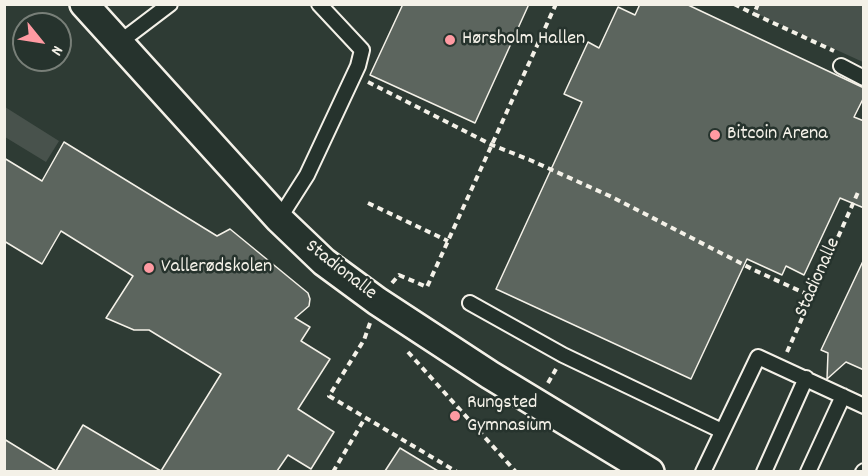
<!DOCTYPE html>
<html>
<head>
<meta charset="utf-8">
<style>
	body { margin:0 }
	#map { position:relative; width:868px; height:476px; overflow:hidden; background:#2e3b34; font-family:Dekko,sans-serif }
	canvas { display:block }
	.frame { position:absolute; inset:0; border:6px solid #f4f1e8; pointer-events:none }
	.north { position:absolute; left:12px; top:12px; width:60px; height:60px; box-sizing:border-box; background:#26332d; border:2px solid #787f78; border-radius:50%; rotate:120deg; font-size:16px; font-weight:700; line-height:24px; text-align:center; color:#f4f1e8 }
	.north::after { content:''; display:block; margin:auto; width:21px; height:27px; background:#ff9aa2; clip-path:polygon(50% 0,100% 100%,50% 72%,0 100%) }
</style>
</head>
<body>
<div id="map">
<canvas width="868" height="476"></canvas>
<div class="frame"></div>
<div class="north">N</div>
</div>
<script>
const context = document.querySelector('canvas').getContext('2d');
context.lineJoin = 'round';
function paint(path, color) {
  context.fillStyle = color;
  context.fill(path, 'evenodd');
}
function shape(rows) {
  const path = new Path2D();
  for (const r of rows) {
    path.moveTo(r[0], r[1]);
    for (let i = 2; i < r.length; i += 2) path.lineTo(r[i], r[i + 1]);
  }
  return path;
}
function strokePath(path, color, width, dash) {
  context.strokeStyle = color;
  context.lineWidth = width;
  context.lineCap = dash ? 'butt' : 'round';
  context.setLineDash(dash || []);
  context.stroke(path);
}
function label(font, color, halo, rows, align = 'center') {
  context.font = font + ' Dekko,sans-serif';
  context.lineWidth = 5;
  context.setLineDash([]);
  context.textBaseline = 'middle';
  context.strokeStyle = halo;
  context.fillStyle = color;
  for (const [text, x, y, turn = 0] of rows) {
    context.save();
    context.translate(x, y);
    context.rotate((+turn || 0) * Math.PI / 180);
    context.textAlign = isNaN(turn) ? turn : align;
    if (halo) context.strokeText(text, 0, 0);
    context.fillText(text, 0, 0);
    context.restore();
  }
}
paint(shape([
	[757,5,863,5,863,62,753,12],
	[5,107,59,141,46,162,5,137]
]), '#48524c');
const building = shape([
	[403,4,529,4,475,123,370,75,403,4],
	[640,4,686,4,864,88,864,97,854,117,864,121,864,208,840,198,804,275,786,266,782,275,747,259,691,379,496,289,582,102,564,94,588,42,599,48,618,7,635,15,640,4],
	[64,142,217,236,230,229,308,293,310,299,309,306,295,318,310,327,301,341,330,359,298,409,334,432,311,469,288,455,277,471,4,471,4,439,56,471,83,425,161,471,221,374,149,330,134,330,106,318,133,276,61,231,42,264,4,241,4,158,42,181,64,142],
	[864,259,864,370,846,362,827,379,828,353,821,350,864,259],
	[400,448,438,471,385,471,400,448]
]);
paint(building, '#5c655e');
strokePath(building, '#f4f1e8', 1.5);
const lane = shape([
	[120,42,170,4],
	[841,66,864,78],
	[279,219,307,175,358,66,362,50,319,4],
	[470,303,563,355,722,431],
	[703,472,758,357,864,406],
	[764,472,806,378],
	[808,472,843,396],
	[863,472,864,471]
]);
const street = shape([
	[84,4,279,219,324,262,377,301,490,375,650,472]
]);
strokePath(lane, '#f4f1e8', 18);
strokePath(street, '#f4f1e8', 32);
strokePath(shape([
	[734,4,754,14],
	[758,4,754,14,834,51],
	[368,82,492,145,530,160,612,197,754,270,811,296],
	[368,203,448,241],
	[392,283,399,275,427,287,556,4],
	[370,323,364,340,329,396,457,472],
	[408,352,516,472],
	[787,352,859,190],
	[548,383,556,369],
	[333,472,365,418]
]), '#f4f1e8', 4, [6, 4.5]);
strokePath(lane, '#26332d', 14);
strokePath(street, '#26332d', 27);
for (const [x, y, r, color] of [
	[450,40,6,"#ff9aa2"],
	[715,135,6,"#ff9aa2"],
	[149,268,6,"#ff9aa2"],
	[455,416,6,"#ff9aa2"]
]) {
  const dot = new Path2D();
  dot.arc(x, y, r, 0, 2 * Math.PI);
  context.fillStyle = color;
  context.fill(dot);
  strokePath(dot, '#26332d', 2);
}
label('20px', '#f4f1e8', '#26332d', [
	["Hørsholm Hallen",462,40],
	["Bitcoin Arena",727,135],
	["Vallerødskolen",161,268],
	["Rungsted",467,404],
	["Gymnasium",467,427]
], 'left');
label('20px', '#f4f1e8', '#26332d', [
	["Stadionalle",340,271,38],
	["Stadionalle",819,278,-66]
]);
</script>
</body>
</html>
